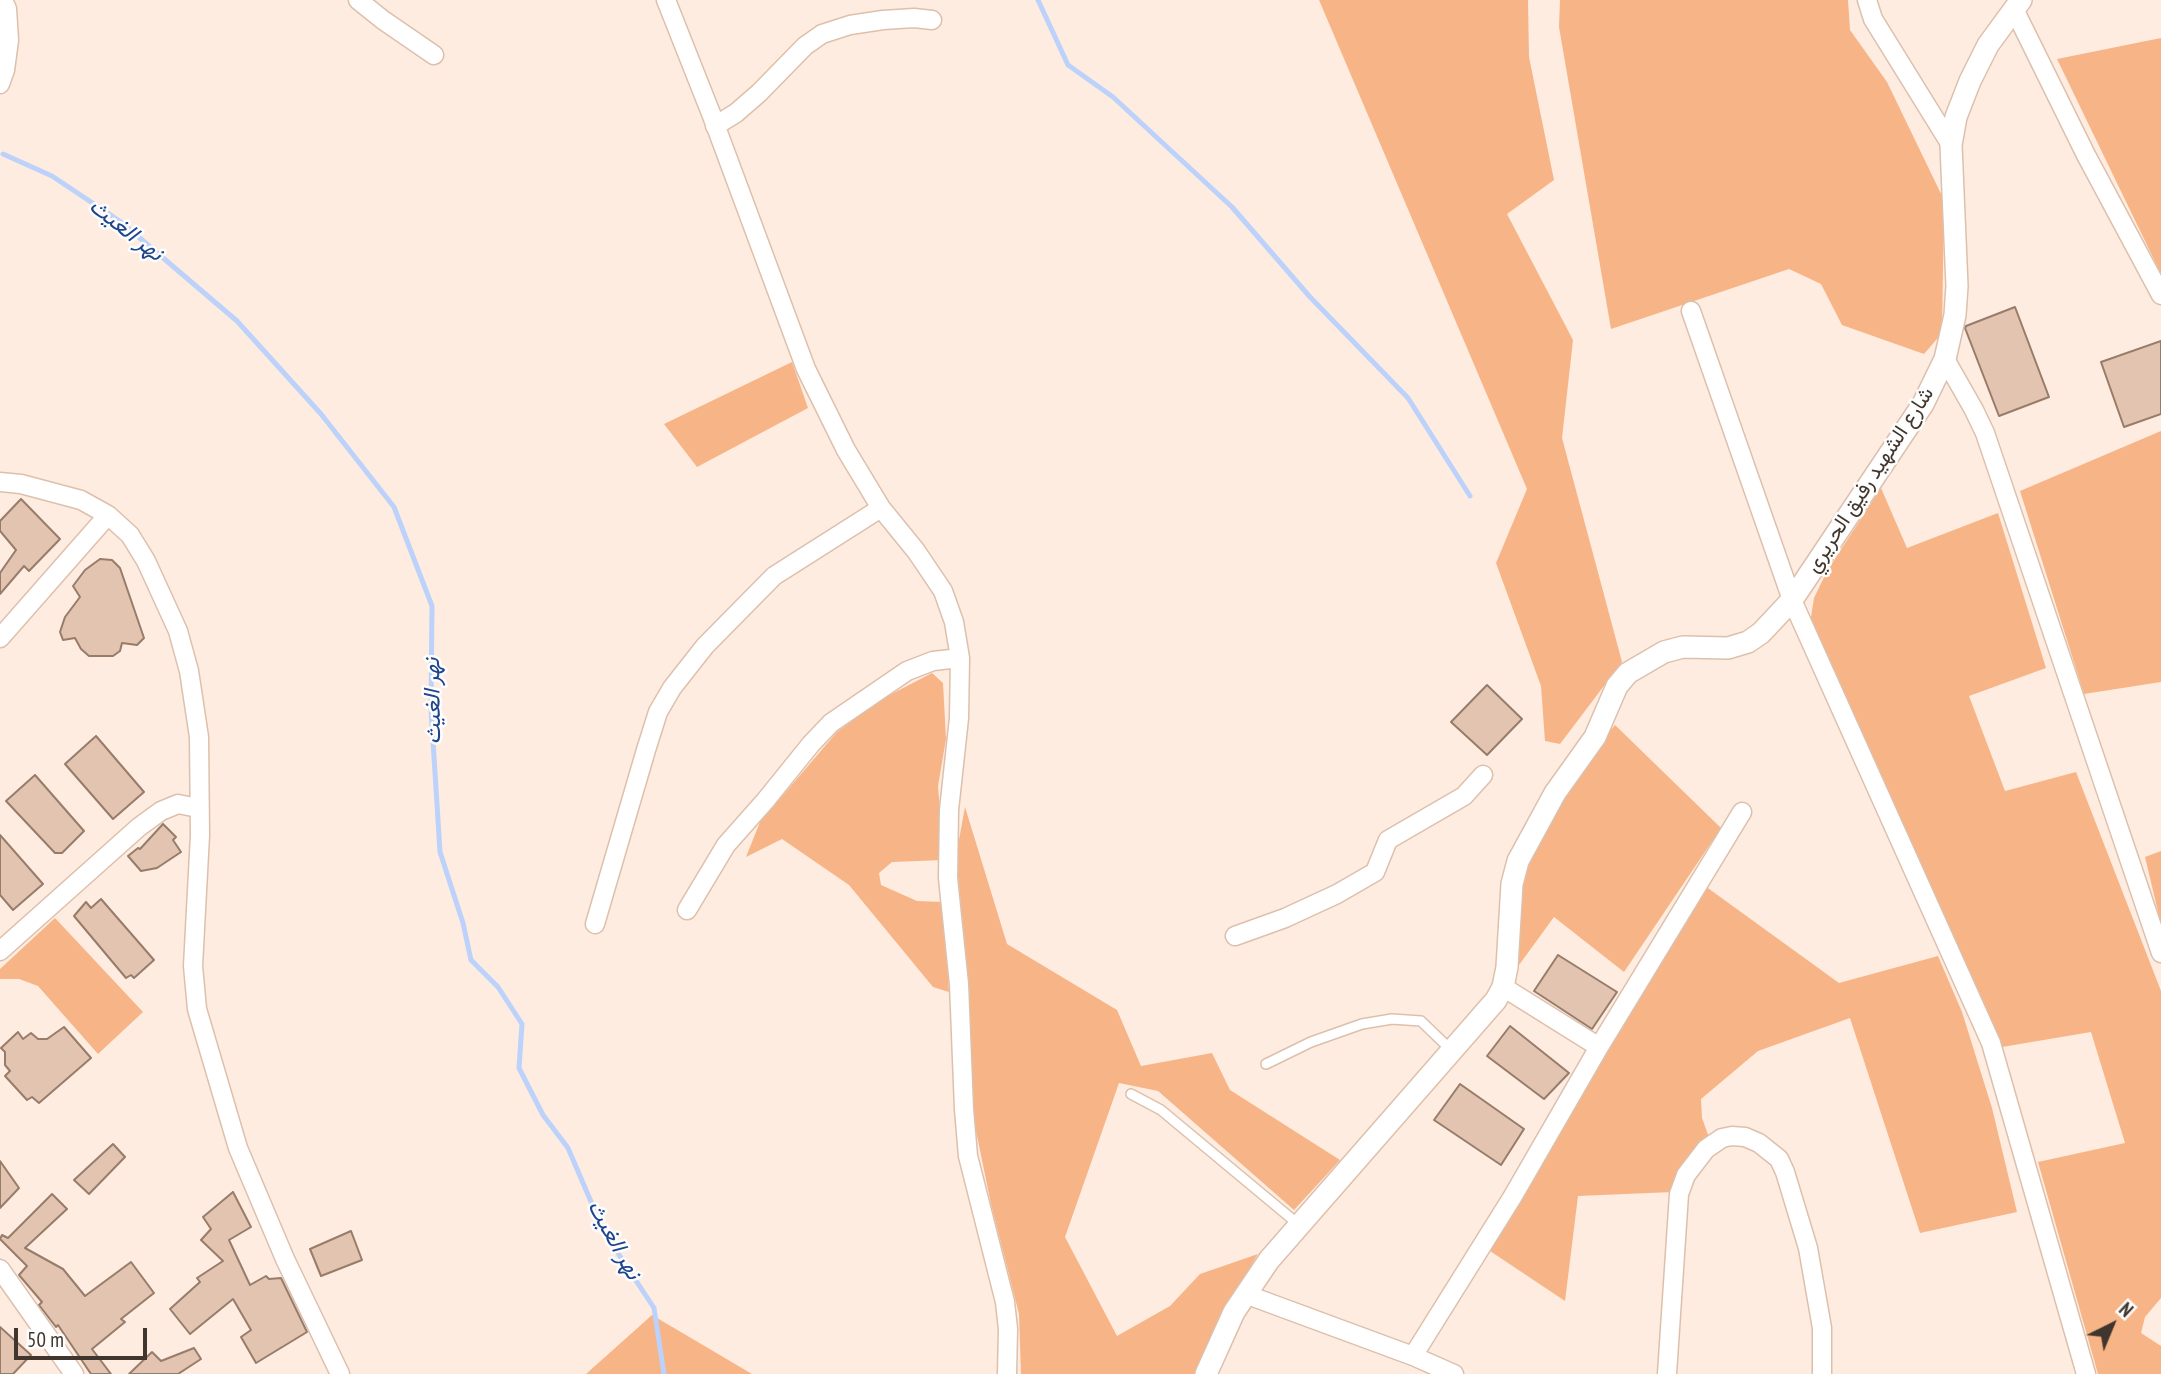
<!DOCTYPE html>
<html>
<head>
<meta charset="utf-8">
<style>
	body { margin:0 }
	#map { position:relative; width:2161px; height:1374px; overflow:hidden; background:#feece0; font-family:"PT Sans Narrow",sans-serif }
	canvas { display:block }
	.north { position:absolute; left:2077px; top:1290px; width:70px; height:70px; -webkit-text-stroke:5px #fdfdfd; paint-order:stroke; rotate:43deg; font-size:19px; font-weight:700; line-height:28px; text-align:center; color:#41362e }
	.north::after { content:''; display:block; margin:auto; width:24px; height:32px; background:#41362e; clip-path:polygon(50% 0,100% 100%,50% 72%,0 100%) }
	.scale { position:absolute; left:14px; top:1328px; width:133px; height:32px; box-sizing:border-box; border:4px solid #41362e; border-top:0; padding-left:9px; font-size:21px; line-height:24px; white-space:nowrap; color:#41362e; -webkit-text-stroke:5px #fdfdfd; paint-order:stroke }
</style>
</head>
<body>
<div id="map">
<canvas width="2161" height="1374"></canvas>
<div class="north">N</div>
<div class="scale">50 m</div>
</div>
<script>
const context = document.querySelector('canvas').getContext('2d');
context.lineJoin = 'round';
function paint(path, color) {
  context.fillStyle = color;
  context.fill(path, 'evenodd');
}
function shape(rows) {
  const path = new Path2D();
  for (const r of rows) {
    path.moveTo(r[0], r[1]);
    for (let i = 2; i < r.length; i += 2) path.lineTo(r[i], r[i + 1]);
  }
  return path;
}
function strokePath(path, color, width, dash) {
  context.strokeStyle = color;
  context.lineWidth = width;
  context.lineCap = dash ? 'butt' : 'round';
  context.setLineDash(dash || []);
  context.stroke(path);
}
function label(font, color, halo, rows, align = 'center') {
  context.font = font + ' "PT Sans Narrow",Vazirmatn,sans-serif';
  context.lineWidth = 5;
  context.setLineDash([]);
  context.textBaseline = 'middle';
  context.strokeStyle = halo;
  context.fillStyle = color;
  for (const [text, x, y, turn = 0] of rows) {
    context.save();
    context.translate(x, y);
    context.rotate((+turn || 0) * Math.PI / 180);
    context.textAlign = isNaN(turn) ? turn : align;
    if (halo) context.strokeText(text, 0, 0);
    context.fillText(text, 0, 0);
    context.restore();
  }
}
paint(shape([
	[1319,0,1528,0,1529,57,1554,180,1507,214,1573,340,1562,438,1622,662,1560,744,1545,741,1541,686,1496,563,1527,489],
	[1560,0,1848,0,1850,30,1887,82,1944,200,1942,333,1924,354,1842,325,1821,284,1789,269,1611,329,1559,27],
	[2161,38,2161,274,2057,59],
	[792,362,808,408,697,467,664,424],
	[2161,431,2161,682,2084,694,2020,491],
	[1881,488,1907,548,1998,513,2046,668,1969,696,2005,791,2076,772,2161,991,2161,1298,2145,1317,2141,1333,2161,1346,2161,1374,2098,1374,2038,1162,2125,1143,2091,1032,2002,1047,1966,964,1844,704,1810,624,1814,598,1827,571],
	[932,673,943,683,946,739,938,786,944,860,892,862,879,873,881,885,917,901,943,902,949,992,933,987,849,885,782,839,746,857,760,822,837,732,882,699],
	[1615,725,1721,828,1624,972,1554,917,1519,965,1521,877,1541,833,1598,745],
	[965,807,1007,944,1117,1010,1141,1066,1212,1053,1230,1090,1340,1160,1294,1210,1158,1091,1119,1083,1065,1237,1117,1336,1170,1306,1200,1274,1258,1254,1228,1303,1201,1374,1021,1374,1019,1314,991,1204,973,1116,969,984,956,856],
	[2161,851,2161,924,2145,857],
	[1705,886,1839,983,1938,956,1962,1012,1992,1108,2017,1212,1920,1233,1850,1018,1758,1051,1701,1099,1702,1118,1710,1140,1673,1192,1578,1196,1565,1301,1487,1249],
	[55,918,143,1012,98,1054,38,986,19,979,0,979,0,969],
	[652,1315,752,1374,586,1374]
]), '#f7b486');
strokePath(shape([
	[1038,0,1068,65,1113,97,1232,207,1310,297,1408,398,1470,496],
	[3,154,52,176,121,222,237,321,321,414,394,507,432,606,431,709,440,852,463,923,471,960,498,987,522,1024,519,1068,543,1115,568,1148,604,1232,654,1308,664,1374]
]), '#bcd2fa', 5);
const building = shape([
	[2015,307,2049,397,1999,416,1965,328,1966,326,2015,307],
	[2161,341,2161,414,2124,427,2101,362,2161,341],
	[21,499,60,539,29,571,24,566,0,594,0,573,16,550,0,531,0,521,21,499],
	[100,559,112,560,120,568,144,638,137,645,122,643,120,651,113,656,89,656,81,649,75,638,63,640,60,632,65,617,80,597,73,586,85,570,100,559],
	[1487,685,1522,719,1487,755,1451,722,1487,685],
	[96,736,144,792,113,819,65,764,96,736],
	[35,775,84,831,62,853,55,853,6,801,35,775],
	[163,824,176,837,173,840,181,852,157,868,141,871,128,856,138,848,140,849,163,824],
	[0,835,43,884,13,910,0,895,0,835],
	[101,899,154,960,134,978,131,975,126,978,74,916,86,902,91,908,101,899],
	[1558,955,1617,992,1592,1029,1534,991,1558,955],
	[1510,1026,1569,1073,1544,1099,1487,1056,1510,1026],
	[64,1027,91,1058,39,1103,32,1097,27,1100,5,1076,10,1071,5,1065,5,1052,1,1048,18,1032,23,1039,31,1033,38,1039,47,1039,64,1027],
	[1460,1084,1524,1129,1501,1165,1434,1120,1460,1084],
	[113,1144,125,1157,89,1194,74,1180,113,1144],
	[0,1161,19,1188,0,1208,0,1161],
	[233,1192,251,1227,229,1240,250,1285,266,1276,269,1279,281,1278,307,1332,256,1363,241,1337,251,1330,233,1299,190,1334,170,1309,200,1282,197,1278,223,1261,201,1240,211,1229,203,1217,233,1192],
	[52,1194,67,1209,25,1248,63,1269,85,1296,131,1262,154,1293,121,1319,125,1322,92,1349,111,1374,91,1374,58,1325,56,1327,39,1305,42,1302,19,1275,27,1266,0,1239,2,1235,8,1238,52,1194],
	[351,1231,362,1260,321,1276,310,1249,351,1231],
	[0,1327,31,1355,13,1374,0,1374,0,1327],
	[194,1348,201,1359,178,1374,129,1374,152,1352,161,1361,194,1348]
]);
paint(building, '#e2c4b1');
strokePath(building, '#977c6a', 2);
const service = shape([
	[1266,1064,1311,1042,1362,1024,1392,1019,1421,1021,1451,1050],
	[1131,1094,1161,1110,1298,1224]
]);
const minor = shape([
	[358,0,383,20,434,55],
	[666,0,712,116,806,369,846,450,881,508,916,551,943,591,954,622,960,658,959,718,949,810,948,878,959,984,964,1109,968,1156,1005,1302,1008,1329,1007,1374],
	[1867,0,1873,19,1951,145],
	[2014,9,2086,155,2161,295],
	[0,84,5,70,9,40,7,9,3,0],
	[715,126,736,113,759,93,805,46,822,34,850,25,883,20,914,18,932,20],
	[1691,311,1792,600,1991,1043,2086,1374],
	[1945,359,1974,410,1985,433,2161,953],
	[0,482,21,484,81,500,108,515,130,535,146,561,178,631,189,671,199,737,200,835,193,966,197,1009,238,1148,285,1259,340,1374],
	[0,638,108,515],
	[687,910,726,845,765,801,811,744,831,723,907,671,933,661,960,658],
	[595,924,646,750,658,712,672,688,705,646,774,576,881,508],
	[1235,936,1285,918,1337,894,1375,872,1388,840,1464,796,1483,775],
	[0,951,139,827,161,811,178,804,198,808],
	[1503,987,1599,1047],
	[0,1269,74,1374],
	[1245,1294,1413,1356,1454,1374],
	[1413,1356,1513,1196,1599,1047,1742,812],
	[1667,1374,1679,1194,1686,1175,1706,1149,1722,1138,1732,1136,1745,1137,1759,1143,1779,1159,1785,1172,1808,1248,1822,1328,1822,1374]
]);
const tertiary = shape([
	[1206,1374,1234,1312,1269,1260,1496,1000,1503,987,1507,967,1512,884,1518,861,1555,793,1595,737,1617,686,1628,673,1664,652,1683,647,1728,648,1748,642,1761,633,1792,600,1923,404,1945,359,1955,315,1957,286,1951,145,1956,117,1970,81,1988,45,2021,0]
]);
strokePath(service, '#ddc0ac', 12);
strokePath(minor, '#ddc0ac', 21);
strokePath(tertiary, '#ddc0ac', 24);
strokePath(service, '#fff', 9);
strokePath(minor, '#fff', 18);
strokePath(tertiary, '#fff', 21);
label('21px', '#41362e', '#fdfdfd', [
	["شارع الشهيد رفيق الحريري",1870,480,-57]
]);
label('italic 23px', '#1e448e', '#fdfdfd', [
	["نهر الغيث",126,230,38],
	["نهر الغيث",433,701,-91],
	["نهر الغيث",614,1240,61]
]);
</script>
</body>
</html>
